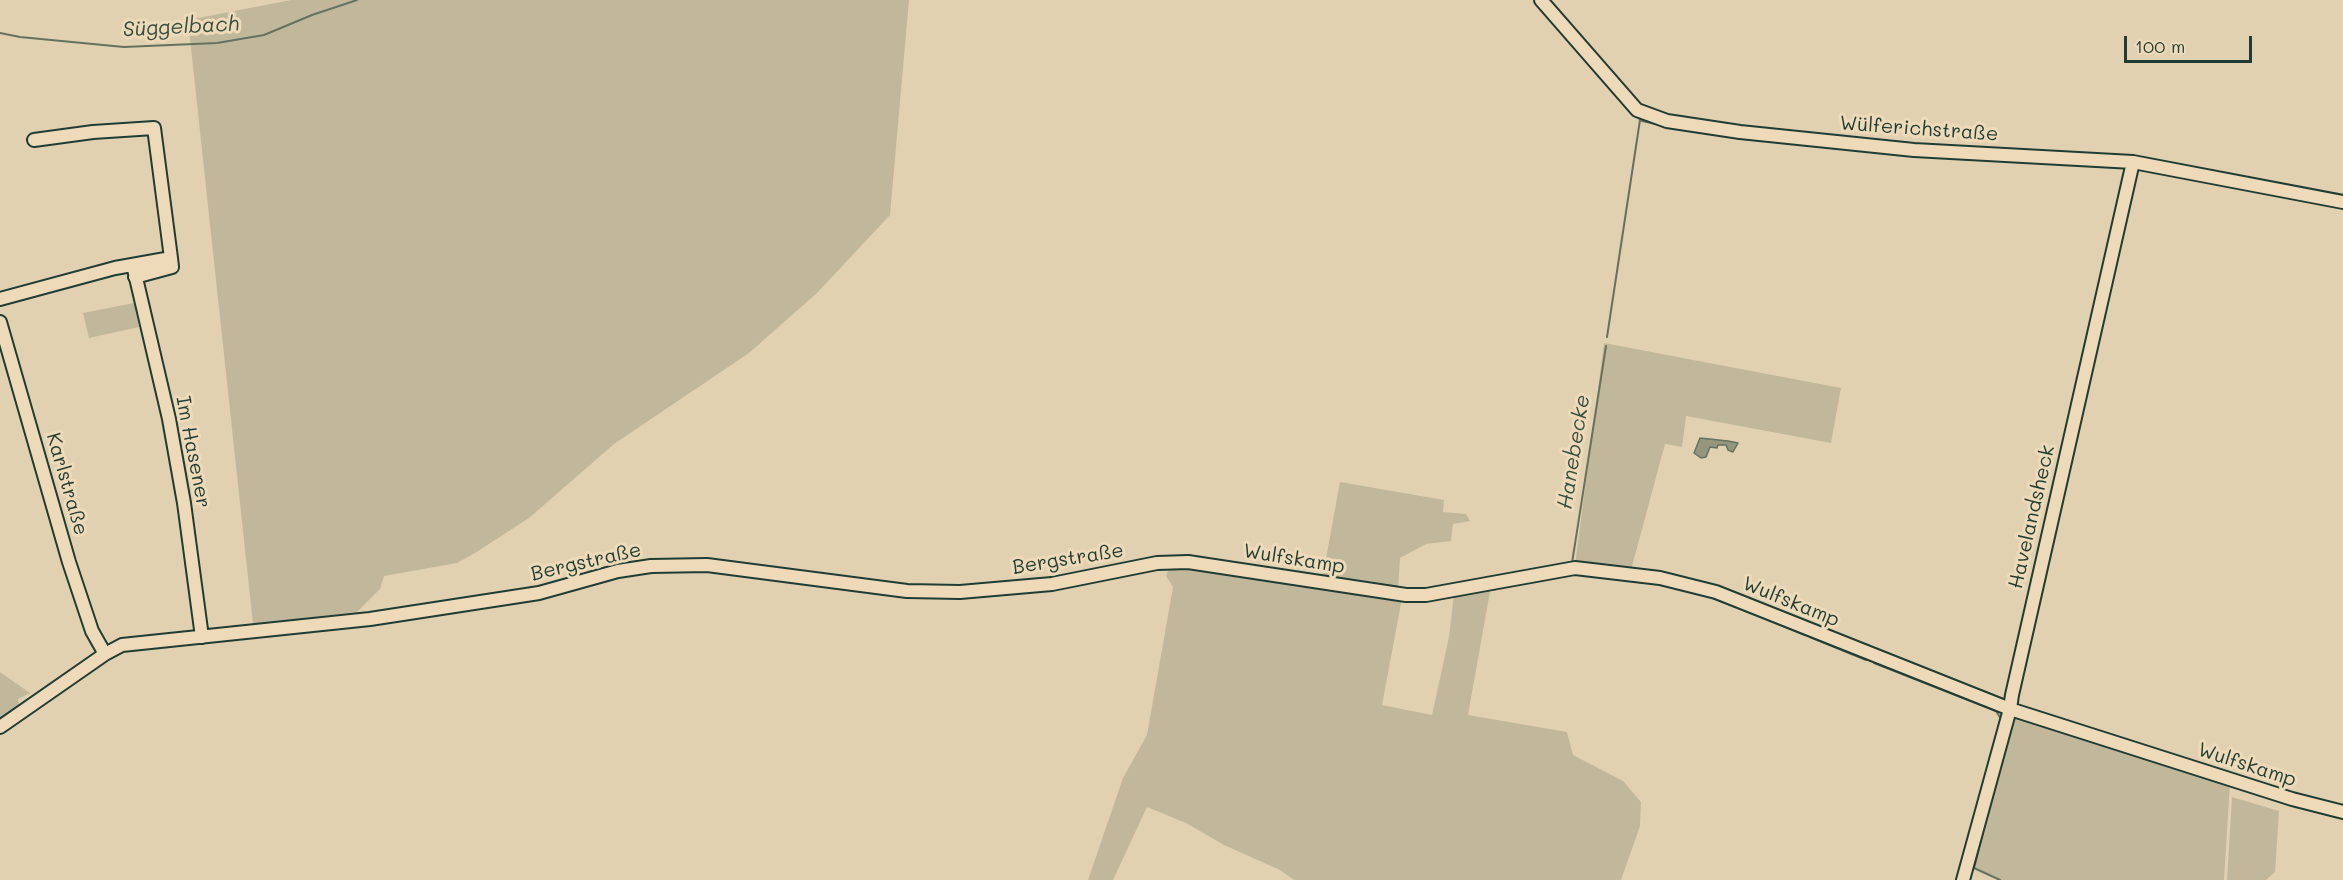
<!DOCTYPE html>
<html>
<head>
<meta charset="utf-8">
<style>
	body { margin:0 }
	#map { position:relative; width:2343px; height:880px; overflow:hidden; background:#e2d1b0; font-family:Mali,sans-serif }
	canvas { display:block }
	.scale { position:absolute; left:2124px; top:36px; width:128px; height:27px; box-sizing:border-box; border:3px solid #1f3d34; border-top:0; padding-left:8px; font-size:18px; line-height:21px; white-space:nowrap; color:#1f3d34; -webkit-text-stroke:4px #eedab8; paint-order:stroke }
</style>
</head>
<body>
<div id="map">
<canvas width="2343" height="880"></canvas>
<div class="scale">100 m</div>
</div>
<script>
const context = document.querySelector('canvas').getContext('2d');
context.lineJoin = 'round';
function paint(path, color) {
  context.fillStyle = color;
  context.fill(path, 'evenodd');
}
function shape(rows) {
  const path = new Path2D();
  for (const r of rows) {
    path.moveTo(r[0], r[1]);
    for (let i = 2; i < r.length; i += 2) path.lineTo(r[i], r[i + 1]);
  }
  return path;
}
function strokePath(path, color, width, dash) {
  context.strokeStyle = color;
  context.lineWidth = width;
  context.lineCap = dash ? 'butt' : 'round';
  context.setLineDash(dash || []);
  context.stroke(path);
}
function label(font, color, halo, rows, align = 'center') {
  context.font = font + ' Mali,sans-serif';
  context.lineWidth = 6;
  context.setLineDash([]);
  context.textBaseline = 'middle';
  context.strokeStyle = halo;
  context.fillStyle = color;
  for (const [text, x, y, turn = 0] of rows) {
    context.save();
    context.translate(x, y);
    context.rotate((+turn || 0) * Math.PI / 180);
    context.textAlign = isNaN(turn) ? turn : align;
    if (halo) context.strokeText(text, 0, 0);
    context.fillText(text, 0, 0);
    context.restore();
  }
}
paint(shape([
	[291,0,909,0,890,215,817,293,749,353,614,444,529,518,475,553,457,563,384,576,380,589,357,612,253,624,188,20],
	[134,303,139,327,89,338,83,313],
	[1604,343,1841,388,1831,443,1686,416,1682,447,1665,444,1631,570,1575,565],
	[1340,482,1444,500,1443,512,1466,514,1470,521,1453,524,1451,541,1426,544,1400,558,1398,590,1322,580],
	[1170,565,1402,598,1382,705,1432,715,1449,637,1454,594,1491,586,1468,715,1567,732,1573,755,1623,781,1641,802,1640,826,1621,880,1294,880,1280,870,1224,845,1186,823,1147,807,1113,880,1088,880,1123,778,1147,735,1173,587,1166,576],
	[0,672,30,693,18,699,19,705,0,719],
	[2012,713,2230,783,2224,880,2000,880,1967,866],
	[2232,797,2279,811,2275,872,2266,880,2227,880]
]), '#c1b89b');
const water = shape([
	[1700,438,1728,441,1738,443,1733,452,1728,450,1726,445,1718,445,1717,448,1710,447,1706,457,1701,458,1694,453,1700,438]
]);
paint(water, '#94967e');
strokePath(water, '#657260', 1.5);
strokePath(shape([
	[1534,0,1538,5],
	[0,33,20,37,124,47,217,43,264,35,312,15,357,0],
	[1573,45,1618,98],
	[1624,105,1629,110],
	[1636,116,1642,121,1660,125],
	[1699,132,1720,135],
	[1804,145,1814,146],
	[2332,206,2341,208],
	[1607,337,1640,120],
	[1572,563,1606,346],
	[1710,597,1736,607],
	[1776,623,1805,635],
	[1810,637,1866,660],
	[1874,663,1996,711,2001,719],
	[1990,805,2009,735],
	[1988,812,1974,868,2000,880]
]), '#657260', 2);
const minor = shape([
	[1541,0,1637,110,1667,121,1740,132,1914,150,2133,162,2343,202],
	[133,265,169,419,184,503,202,637],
	[135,277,172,267,171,258],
	[0,299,115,268,171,258,154,128,93,132,34,140],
	[0,322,69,562,92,631,105,654],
	[0,727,105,654,122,645,370,619,539,593,618,571,651,566,707,565,907,591,960,592,1052,584,1157,563,1188,562,1406,595,1426,595,1575,568,1660,578,1716,592,2010,709,2292,799,2343,812],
	[1963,880,2010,709,2012,695,2133,162]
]);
strokePath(minor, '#1f3d34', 16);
strokePath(minor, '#eedab8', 12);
label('20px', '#1f3d34', '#eedab8', [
	["Wülferichstraße",1919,129,4],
	["Im Hasener",193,452,79],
	["Karlstraße",67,484,74],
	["Havelandsheck",2032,517,-77],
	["Bergstraße",1068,559,-9],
	["Wulfskamp",1294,559,9],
	["Bergstraße",586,562,-13],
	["Wulfskamp",1791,602,22],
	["Wulfskamp",2247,765,18]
]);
label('italic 21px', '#364f43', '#eedab8', [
	["Süggelbach",181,27,-3],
	["Hanebecke",1574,452,-81]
]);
</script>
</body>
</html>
